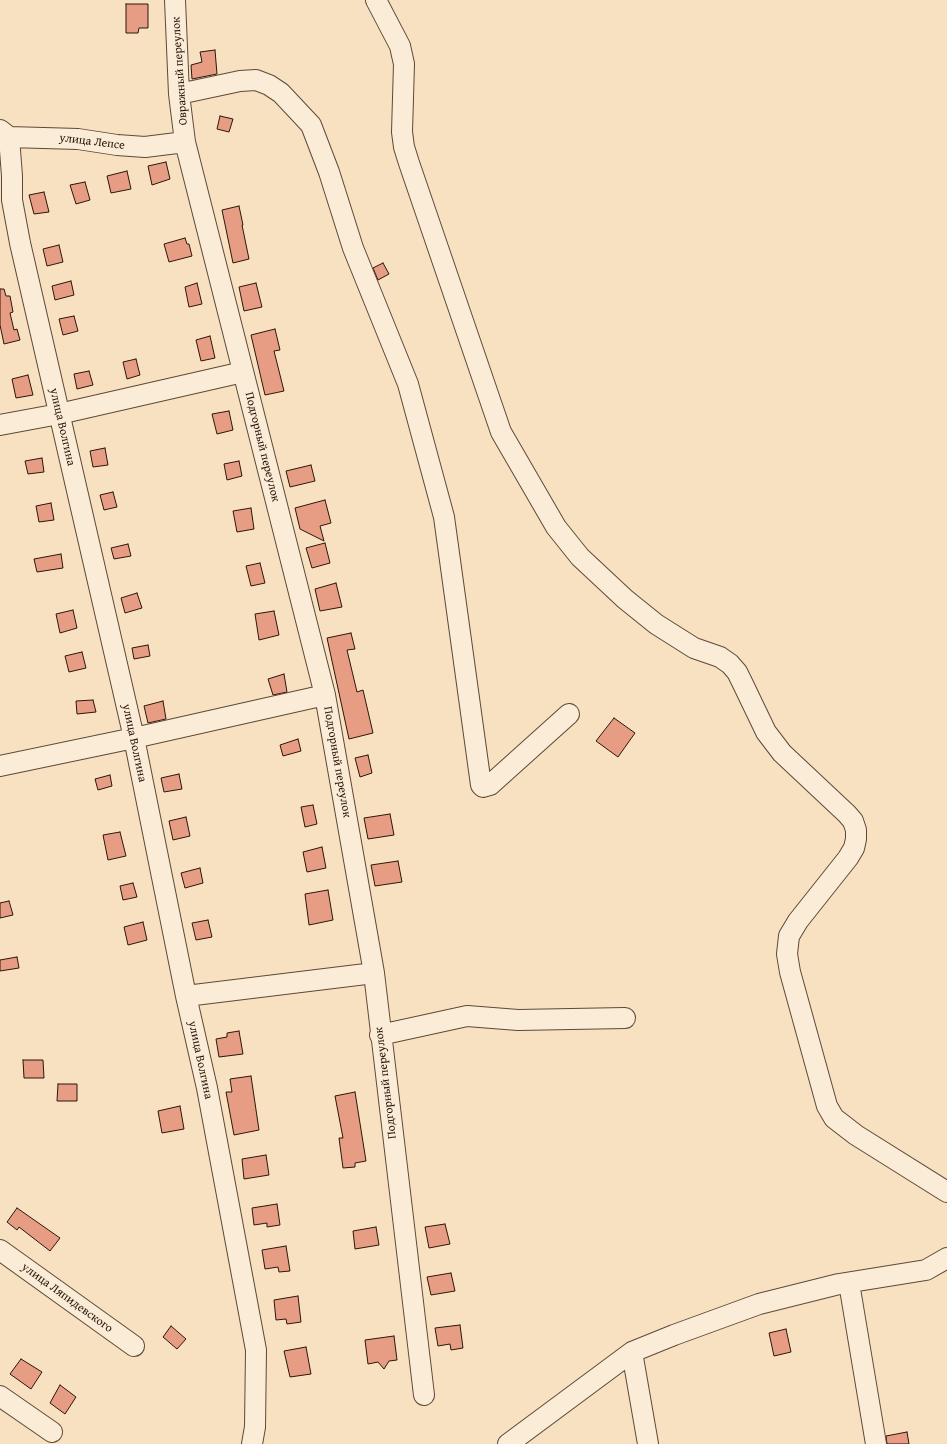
<!DOCTYPE html>
<html>
<head>
<meta charset="utf-8">
<style>
	body { margin:0 }
	canvas { display:block; background:#f8e1c0 }
</style>
</head>
<body>
<canvas width="947" height="1444"></canvas>
<script>
const context = document.querySelector('canvas').getContext('2d');
context.lineJoin = 'round';
function paint(path, color) {
  context.fillStyle = color;
  context.fill(path, 'evenodd');
}
function shape(rows) {
  const path = new Path2D();
  for (const r of rows) {
    path.moveTo(r[0], r[1]);
    for (let i = 2; i < r.length; i += 2) path.lineTo(r[i], r[i + 1]);
  }
  return path;
}
function strokePath(path, color, width, dash) {
  context.strokeStyle = color;
  context.lineWidth = width;
  context.lineCap = dash ? 'butt' : 'round';
  context.setLineDash(dash || []);
  context.stroke(path);
}
function label(font, color, halo, rows, align = 'center') {
  context.font = font + ' "Gentium Book Plus",serif';
  context.lineWidth = 3;
  context.setLineDash([]);
  context.textBaseline = 'middle';
  context.strokeStyle = halo;
  context.fillStyle = color;
  for (const [text, x, y, turn = 0] of rows) {
    context.save();
    context.translate(x, y);
    context.rotate((+turn || 0) * Math.PI / 180);
    context.textAlign = isNaN(turn) ? turn : align;
    if (halo) context.strokeText(text, 0, 0);
    context.fillText(text, 0, 0);
    context.restore();
  }
}
const building = shape([
	[126,4,148,4,148,28,139,28,138,33,126,33,126,4],
	[215,50,217,74,192,79,191,65,202,62,200,52,215,50],
	[220,116,233,119,229,132,217,129,220,116],
	[166,162,170,179,152,185,148,166,166,162],
	[127,171,131,189,111,193,107,176,127,171],
	[85,182,90,200,76,204,70,185,85,182],
	[44,192,49,212,34,214,29,195,44,192],
	[239,206,243,225,242,225,249,259,233,263,222,210,239,206],
	[185,238,187,244,189,244,192,256,169,262,164,244,185,238],
	[59,245,63,262,47,266,43,249,59,245],
	[383,263,389,274,378,280,373,268,383,263],
	[71,281,74,295,55,300,52,286,71,281],
	[197,283,202,304,189,307,185,287,197,283],
	[256,283,262,307,244,311,239,287,256,283],
	[0,289,4,289,6,296,10,296,13,312,10,313,14,330,17,329,20,340,4,344,0,325,0,289],
	[74,316,78,331,63,335,59,319,74,316],
	[275,329,280,350,274,351,284,391,265,395,251,335,275,329],
	[210,336,215,358,201,361,196,340,210,336],
	[136,359,140,375,127,379,123,362,136,359],
	[89,371,93,385,77,389,74,374,89,371],
	[28,375,33,395,16,398,12,379,28,375],
	[229,411,233,430,217,434,212,414,229,411],
	[105,448,108,465,93,467,90,451,105,448],
	[42,458,44,472,28,474,25,461,42,458],
	[239,461,242,476,227,480,224,464,239,461],
	[311,465,315,481,290,487,286,471,311,465],
	[113,492,117,507,104,510,100,495,113,492],
	[325,500,331,523,320,526,324,541,300,529,295,508,325,500],
	[51,503,54,520,39,522,36,506,51,503],
	[251,508,254,529,237,532,233,511,251,508],
	[325,543,330,563,312,568,306,548,325,543],
	[128,544,131,556,114,559,111,548,128,544],
	[61,554,63,568,37,572,34,559,61,554],
	[260,563,265,583,251,586,246,566,260,563],
	[336,583,342,607,320,611,315,589,336,583],
	[137,593,142,608,125,613,121,598,137,593],
	[73,610,77,628,60,633,56,614,73,610],
	[274,611,279,635,259,640,255,614,274,611],
	[351,633,355,649,347,650,357,692,363,690,373,733,349,739,327,638,351,633],
	[148,645,150,656,134,659,132,648,148,645],
	[82,652,86,668,69,672,65,656,82,652],
	[284,674,287,692,273,695,268,679,284,674],
	[93,700,96,712,77,714,76,701,93,700],
	[163,701,166,719,148,723,144,706,163,701],
	[614,718,635,733,618,757,596,741,614,718],
	[298,739,301,751,283,756,280,745,298,739],
	[368,755,372,773,360,777,355,758,368,755],
	[179,774,182,789,164,792,161,778,179,774],
	[110,775,112,786,98,790,95,779,110,775],
	[313,805,317,824,305,827,301,807,313,805],
	[390,814,394,835,368,839,364,818,390,814],
	[186,817,190,836,173,840,169,821,186,817],
	[120,832,126,856,108,860,103,835,120,832],
	[322,847,326,868,307,872,303,852,322,847],
	[398,861,402,882,375,886,371,865,398,861],
	[200,868,203,883,185,888,181,873,200,868],
	[133,883,137,897,123,900,120,886,133,883],
	[328,890,333,920,309,925,305,894,328,890],
	[9,901,13,915,0,918,0,903,9,901],
	[208,920,212,937,196,940,192,923,208,920],
	[143,922,147,940,128,945,124,927,143,922],
	[17,957,19,968,0,971,0,960,17,957],
	[239,1031,243,1054,219,1057,216,1039,227,1037,227,1033,239,1031],
	[23,1060,43,1060,44,1078,24,1078,23,1060],
	[251,1076,259,1130,234,1135,226,1092,232,1092,230,1079,251,1076],
	[58,1084,77,1084,77,1101,57,1101,58,1084],
	[355,1092,366,1161,355,1163,355,1167,343,1168,339,1138,343,1138,335,1096,355,1092],
	[180,1106,184,1129,162,1133,158,1111,180,1106],
	[266,1155,269,1175,244,1179,242,1159,266,1155],
	[277,1204,280,1225,267,1227,267,1223,254,1225,252,1208,277,1204],
	[17,1208,60,1238,50,1251,19,1227,17,1230,7,1222,17,1208],
	[445,1224,450,1244,429,1248,425,1227,445,1224],
	[376,1227,379,1245,355,1249,353,1231,376,1227],
	[286,1246,290,1271,279,1272,278,1267,265,1269,262,1250,286,1246],
	[451,1273,455,1291,431,1295,427,1277,451,1273],
	[298,1296,301,1322,287,1324,286,1319,276,1320,274,1300,298,1296],
	[460,1325,463,1348,451,1350,450,1344,438,1346,435,1328,460,1325],
	[171,1326,186,1339,177,1349,163,1337,171,1326],
	[786,1329,791,1352,774,1356,769,1333,786,1329],
	[394,1336,397,1360,389,1361,384,1369,378,1362,368,1364,365,1340,394,1336],
	[306,1347,311,1374,290,1377,284,1351,306,1347],
	[21,1359,42,1372,31,1389,10,1374,21,1359],
	[60,1385,76,1397,65,1414,50,1403,60,1385],
	[907,1432,909,1444,887,1444,886,1436,907,1432]
]);
paint(building, '#e79d83');
strokePath(building, '#2b160c', 1);
const minor = shape([
	[175,0,179,94,185,142,325,695,374,973,424,1395],
	[376,0,400,46,404,64,402,132,404,147,409,163,501,432,556,527,580,557,625,599,656,624,694,648,720,657,730,664,737,672,742,682,766,732,782,753,847,814,853,821,856,830,856,839,854,848,848,858,798,921,789,936,787,954,790,972,827,1106,834,1118,856,1135,947,1192],
	[179,94,240,81,256,80,269,85,281,93,311,125,329,172,353,248,408,384,444,517,481,785,483,787,490,785,569,714],
	[0,130,9,137,78,139,117,145,145,147,185,142],
	[9,137,12,176,12,200,20,243,134,738,186,996,207,1088,256,1350,255,1427,252,1444],
	[0,425,59,414,243,372],
	[0,766,134,738,325,695],
	[186,996,374,973],
	[380,1035,467,1016,518,1020,625,1018],
	[0,1250,134,1346],
	[849,1283,876,1444],
	[632,1352,648,1444],
	[0,1396,52,1432],
	[508,1444,632,1352,674,1335,759,1304,839,1284,926,1270,947,1258]
]);
strokePath(minor, '#5e4939', 22);
strokePath(minor, '#faecd6', 20);
label('12px', '#2b160c', '#faecd6', [
	["Овражный переулок",180,71,-94],
	["улица Лепсе",92,142,7],
	["улица Волгина",62,427,77],
	["Подгорный переулок",262,447,76],
	["улица Волгина",134,743,78],
	["Подгорный переулок",337,762,80],
	["улица Волгина",200,1060,78],
	["Подгорный переулок",386,1083,-97],
	["улица Ляпидевского",67,1298,36]
]);
</script>
</body>
</html>
